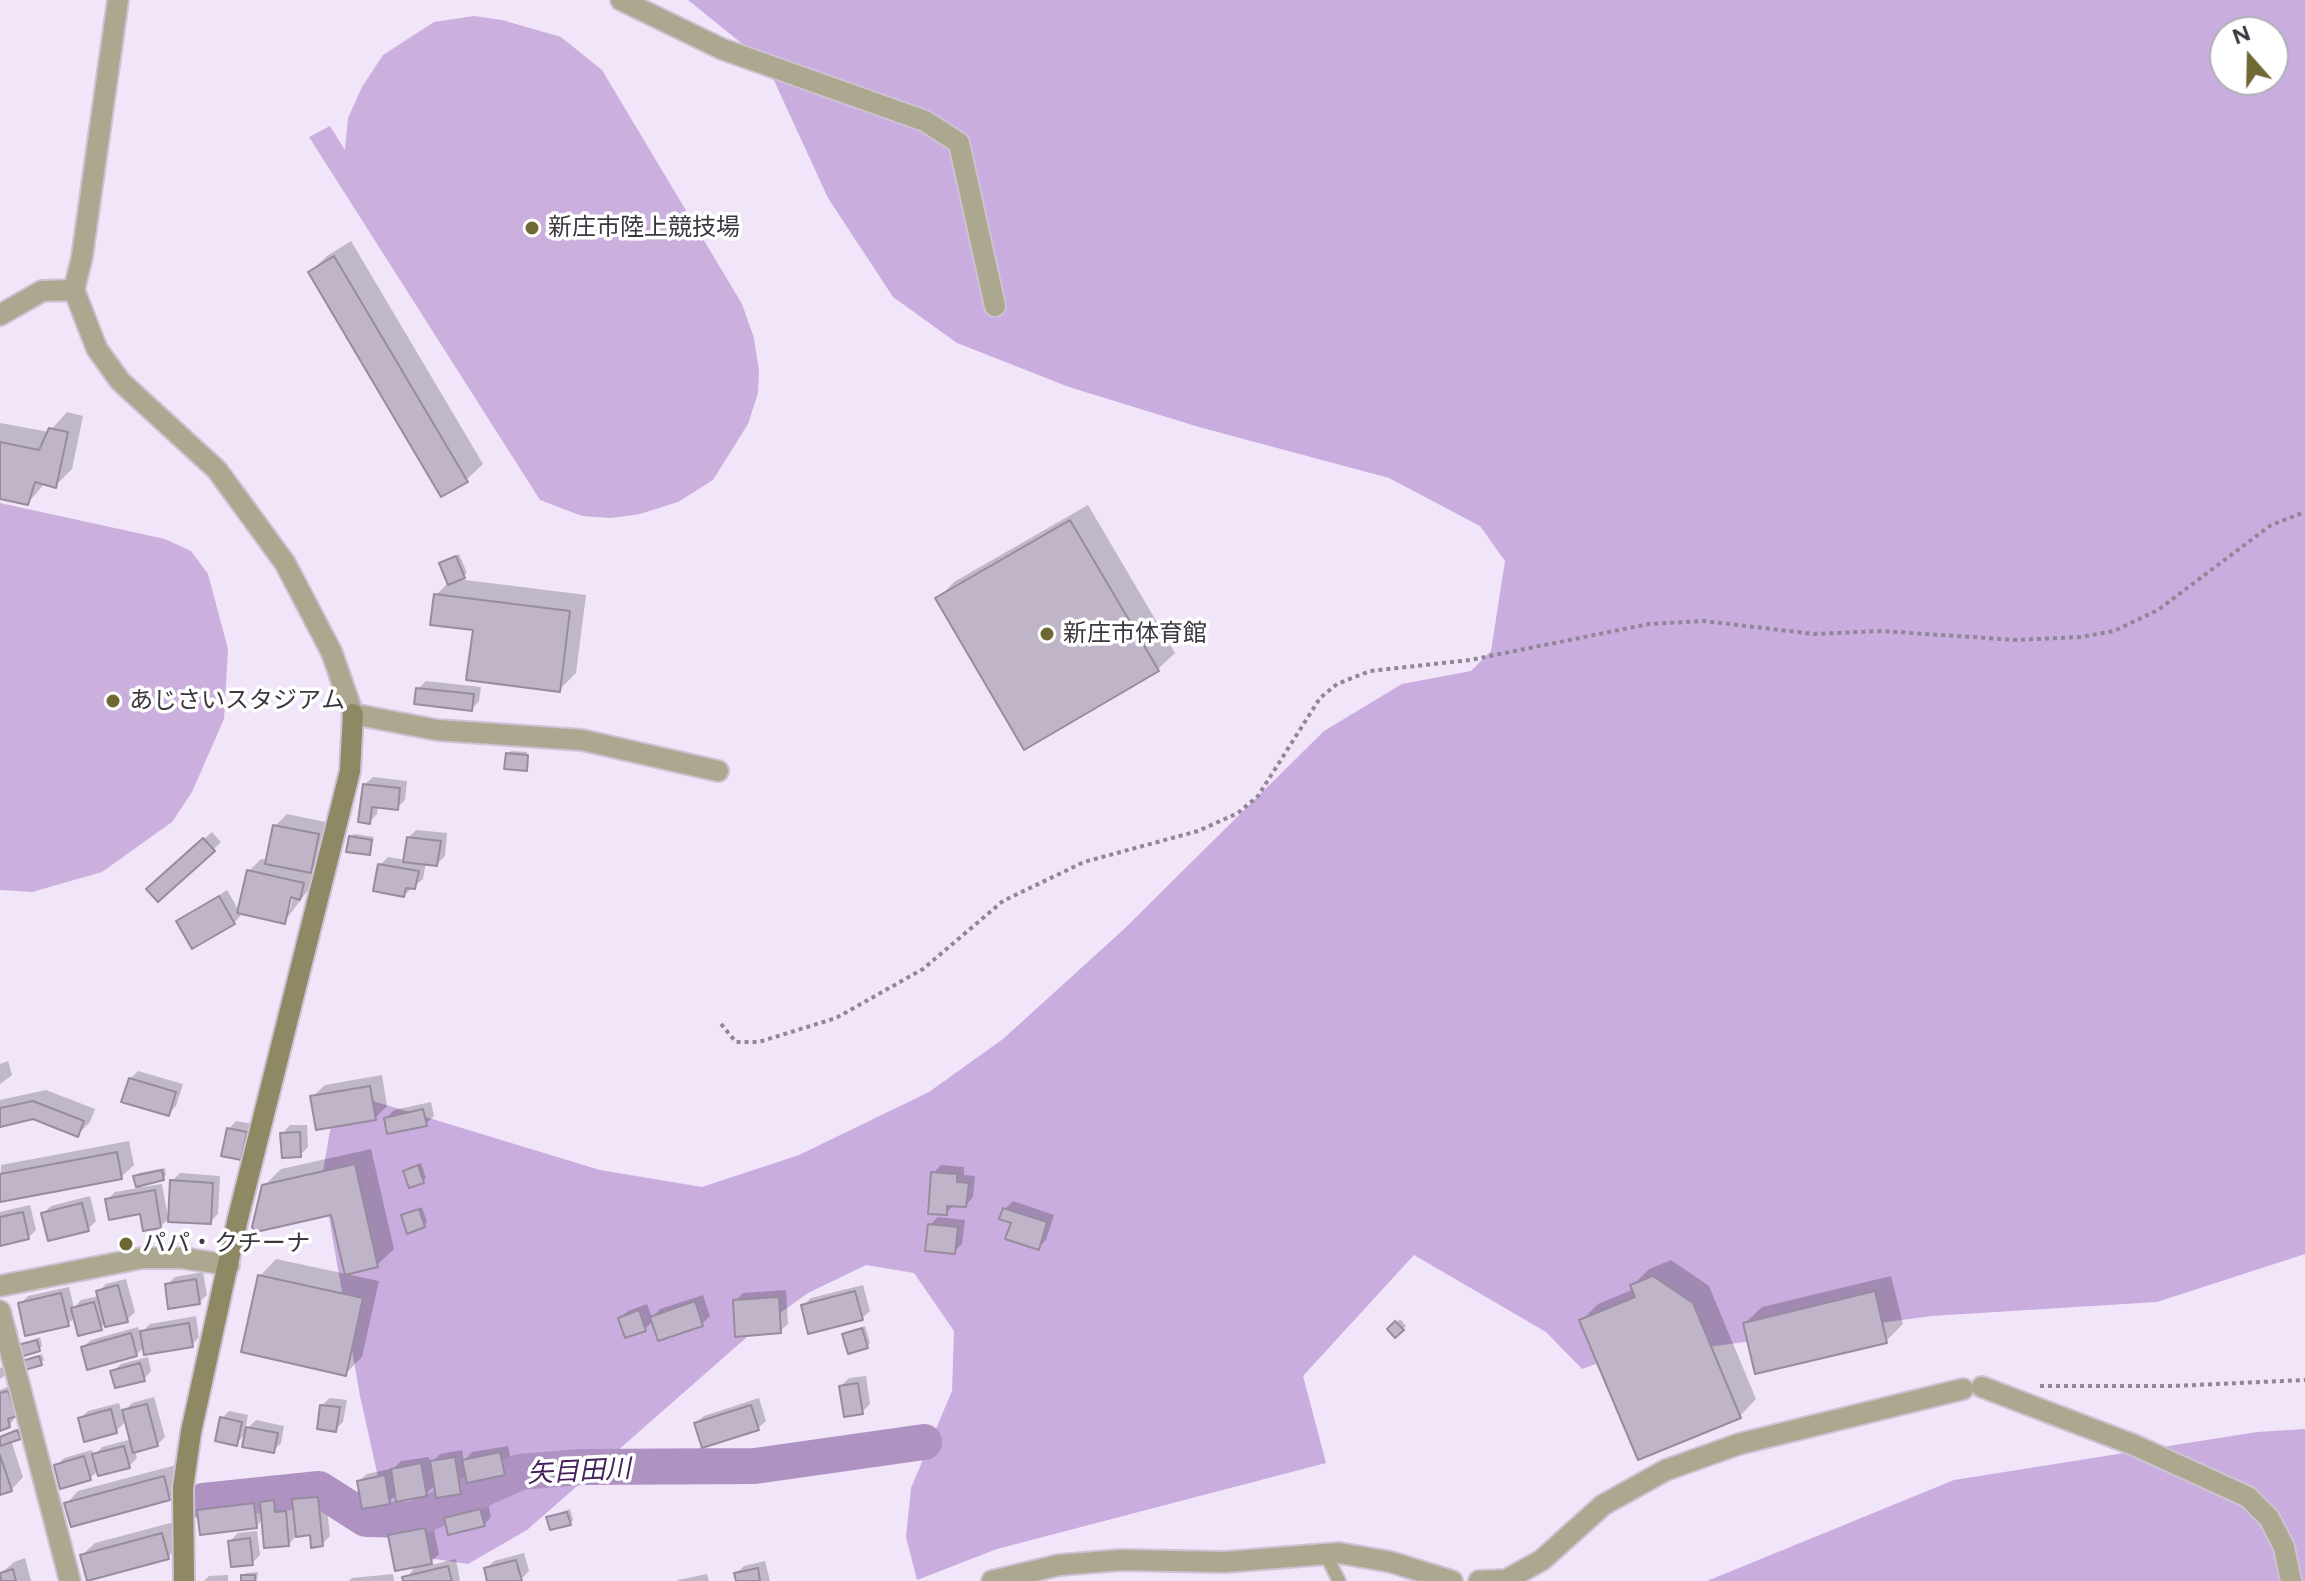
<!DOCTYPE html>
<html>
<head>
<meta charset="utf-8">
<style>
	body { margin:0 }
	#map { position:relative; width:2305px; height:1581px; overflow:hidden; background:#f1e5f9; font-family:Figtree,sans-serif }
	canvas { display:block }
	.north { position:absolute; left:2209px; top:16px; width:80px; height:80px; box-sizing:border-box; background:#fff; border:2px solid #b1afb3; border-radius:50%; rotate:340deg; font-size:22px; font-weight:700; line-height:32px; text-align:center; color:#3c3740 }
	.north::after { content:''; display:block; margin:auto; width:28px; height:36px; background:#6f6734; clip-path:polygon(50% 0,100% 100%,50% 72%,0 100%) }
</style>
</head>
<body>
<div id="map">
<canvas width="2305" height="1581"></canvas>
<div class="north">N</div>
</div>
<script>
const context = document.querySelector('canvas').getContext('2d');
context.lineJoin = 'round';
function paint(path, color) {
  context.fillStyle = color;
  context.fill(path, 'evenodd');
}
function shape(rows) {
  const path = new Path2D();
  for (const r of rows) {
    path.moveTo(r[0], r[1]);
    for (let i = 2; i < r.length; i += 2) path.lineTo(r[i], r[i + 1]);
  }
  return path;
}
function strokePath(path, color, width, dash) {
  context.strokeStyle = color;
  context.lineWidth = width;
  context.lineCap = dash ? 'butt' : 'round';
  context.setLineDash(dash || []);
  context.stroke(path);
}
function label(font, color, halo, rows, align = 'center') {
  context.font = font + ' Figtree,"Noto Sans JP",sans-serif';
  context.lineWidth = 7;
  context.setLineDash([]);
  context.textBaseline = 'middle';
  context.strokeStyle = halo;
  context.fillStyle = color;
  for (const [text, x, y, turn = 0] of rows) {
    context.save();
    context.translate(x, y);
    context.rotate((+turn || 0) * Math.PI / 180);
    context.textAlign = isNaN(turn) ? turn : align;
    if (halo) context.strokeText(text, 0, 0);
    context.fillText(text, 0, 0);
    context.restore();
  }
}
paint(shape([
	[474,16,502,20,561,37,602,70,742,304,754,338,759,371,758,393,748,424,713,480,678,502,640,514,611,518,582,516,540,500,309,137,330,126,345,150,348,118,362,87,383,55,434,22],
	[0,503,165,539,191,551,208,574,228,649,224,719,192,792,172,822,102,872,32,892,0,890]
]), '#cbb0de');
paint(shape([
	[688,0,2305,0,2305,1254,2157,1302,1931,1316,1601,1362,1582,1369,1546,1332,1414,1255,1303,1376,1326,1463,997,1549,917,1580,906,1537,911,1488,952,1391,954,1331,914,1273,866,1265,808,1293,747,1337,527,1530,468,1564,395,1553,360,1396,322,1177,337,1090,600,1170,702,1187,799,1155,929,1092,1003,1039,1123,930,1324,731,1402,684,1471,671,1491,651,1505,561,1480,526,1389,478,1199,427,1069,387,957,343,893,297,828,198,766,63],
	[2225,32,2273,32,2273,80,2225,80],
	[2305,1429,2305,1581,1707,1581,1954,1480,2257,1432]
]), '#caaddf');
paint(shape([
	[351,241,483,464,466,480,310,272,327,256],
	[67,412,83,416,72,469,55,486,45,483,28,503,0,497,0,423,49,432],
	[1088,505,1175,653,1158,669,1025,747,938,599,954,582],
	[459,554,467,573,457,579,586,595,576,673,559,690,436,595,449,582,441,564],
	[426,681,481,687,479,701,472,709,418,689],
	[511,751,527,752,525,768,507,754],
	[373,777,407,781,405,800,397,808,378,805,377,814,369,822,365,784],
	[287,814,330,823,323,859,311,871,315,872,312,885,284,922,239,911,241,915,234,923,179,921,227,890,239,911,249,871,261,859,268,860,275,826],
	[291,887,295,888,290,910,286,910],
	[416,830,447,833,445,856,437,864,426,862,423,879,404,895,380,865,388,857,406,860,409,837],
	[212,832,221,842,213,850,156,881],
	[354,834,374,837,369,853,350,837],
	[8,1061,12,1075,0,1084,0,1064],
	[138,1071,183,1084,176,1106,168,1114,130,1079],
	[382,1075,387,1106,375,1118,312,1097,325,1085],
	[46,1090,95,1109,90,1122,78,1134,34,1117,0,1125,0,1100],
	[431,1102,434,1116,426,1124,386,1118,394,1110],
	[236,1121,253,1124,248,1150,240,1158,229,1129],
	[290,1125,307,1125,308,1147,300,1155,283,1133],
	[129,1141,134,1165,121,1177,0,1200,1,1165],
	[371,1149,394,1249,377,1265,332,1213,264,1186,281,1169],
	[421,1163,426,1178,423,1181,405,1171],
	[941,1165,964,1167,964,1175,975,1176,973,1197,966,1205,955,1204,946,1213,933,1173],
	[165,1168,166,1175,163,1178,141,1184,142,1187,162,1184,168,1217,172,1181,180,1173,220,1176,218,1214,210,1222,167,1220,161,1226,141,1212,107,1200,115,1192,138,1188,135,1177,139,1173],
	[90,1196,96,1221,88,1229,43,1214,51,1206],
	[1013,1201,1054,1215,1046,1240,1038,1248,1005,1209],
	[30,1205,36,1230,28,1238,0,1244,0,1212],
	[422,1207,427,1222,424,1226,403,1216],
	[938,1217,965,1220,962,1244,954,1252,930,1225],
	[276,1259,379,1281,362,1357,346,1373,260,1276],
	[1671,1260,1709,1286,1756,1399,1740,1416,1582,1320,1598,1304,1634,1289,1632,1286,1649,1269],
	[203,1272,207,1295,199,1302,167,1285,175,1277],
	[1891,1276,1903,1324,1886,1341,1745,1323,1762,1307],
	[126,1279,135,1312,127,1320,106,1322,101,1328,75,1317,68,1324,20,1304,28,1296,69,1287,74,1308,81,1300,99,1296,98,1292,106,1284],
	[863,1285,870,1311,862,1318,803,1306,811,1298],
	[786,1290,788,1324,780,1331,735,1301,743,1293],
	[703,1295,710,1316,702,1324,653,1321,645,1329,620,1318,628,1311,647,1304,652,1318,660,1309],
	[196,1316,199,1337,192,1345,145,1346,136,1355,83,1347,91,1340,138,1327,140,1334,150,1324],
	[1400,1319,1406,1326,1395,1336,1390,1329],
	[865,1326,870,1343,867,1346,844,1334],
	[40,1337,42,1346,39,1349,19,1345],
	[42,1354,44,1360,41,1363,24,1362],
	[148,1357,151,1371,144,1379,113,1372,121,1364],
	[5,1366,7,1374,0,1379,0,1368],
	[866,1376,870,1404,862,1412,841,1386,849,1378],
	[16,1384,23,1406,9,1426,0,1429,0,1390],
	[154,1397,165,1437,157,1445,135,1450,137,1458,129,1466,99,1470,90,1478,56,1466,64,1458,92,1450,94,1456,102,1447,132,1439,127,1420,116,1431,80,1419,88,1411,119,1403,122,1414,132,1403],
	[330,1398,347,1400,343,1422,335,1430,322,1405],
	[759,1398,766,1421,758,1428,696,1423,704,1416],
	[229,1411,248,1415,245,1431,256,1420,284,1426,281,1443,273,1451,247,1432,236,1444,222,1418],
	[21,1428,23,1434,11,1440,23,1477,11,1490,0,1493,0,1436],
	[508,1446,512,1465,504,1473,467,1480,460,1492,436,1484,426,1494,397,1494,389,1502,359,1481,367,1474,394,1468,401,1461,429,1457,430,1464,440,1454,462,1450,464,1461,472,1452],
	[176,1465,181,1486,169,1498,66,1504,78,1491],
	[325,1490,330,1536,322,1544,312,1533,296,1536,289,1544,264,1518,256,1526,199,1511,207,1503,261,1496,262,1502,270,1494,281,1493,282,1505,295,1504,302,1492],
	[488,1503,491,1517,484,1525,446,1519,454,1511],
	[570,1509,573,1520,570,1524,548,1517],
	[432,1521,439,1554,427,1566,456,1559,460,1581,405,1581,416,1565,390,1535,398,1528],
	[174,1522,180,1545,168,1557,82,1555,95,1543],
	[257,1531,260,1555,252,1563,230,1541,238,1533],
	[524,1553,529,1571,521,1579,489,1581,486,1569,494,1561],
	[25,1558,31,1581,0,1581,0,1574,14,1562],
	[765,1561,770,1581,738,1581,736,1574,744,1566],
	[258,1572,257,1581,243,1581,246,1573],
	[393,1574,394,1581,349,1581,352,1578],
	[707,1574,709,1581,678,1581,678,1580],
	[228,1575,228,1581,204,1581,209,1576]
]), '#0003');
strokePath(shape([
	[203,1501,319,1489,366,1519,413,1520,520,1472,581,1467,755,1466,924,1442]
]), '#ae92c2', 36);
const building = shape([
	[334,256,468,482,441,497,308,272,334,256],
	[49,428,68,432,56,488,35,482,28,505,0,499,0,442,39,450,49,428],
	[1070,520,1159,671,1024,750,935,598,1070,520],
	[456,556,465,578,448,585,439,563,456,556],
	[434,594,570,611,560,692,466,680,473,630,430,625,434,594],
	[416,688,474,694,472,711,414,704,416,688],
	[506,753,528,755,527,771,504,769,506,753],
	[363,784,400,788,398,810,372,807,370,824,358,822,363,784],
	[273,825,319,834,311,873,265,864,273,825],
	[349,836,372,840,370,855,346,852,349,836],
	[407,837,441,841,437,866,403,862,407,837],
	[203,838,215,851,158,902,146,889,203,838],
	[378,864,419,871,415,889,406,888,404,897,373,891,378,864],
	[247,870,304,883,300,900,291,897,285,924,237,913,247,870],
	[219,896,235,924,192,949,176,921,219,896],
	[129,1078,176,1092,169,1116,121,1102,129,1078],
	[370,1086,376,1120,316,1130,310,1096,370,1086],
	[33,1101,84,1121,78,1137,33,1119,0,1127,0,1108,33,1101],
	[423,1109,427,1126,387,1134,384,1118,423,1109],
	[227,1128,247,1132,241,1160,221,1156,227,1128],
	[300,1132,301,1157,282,1158,280,1133,300,1132],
	[117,1152,122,1179,0,1202,0,1174,117,1152],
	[355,1164,378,1267,345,1275,331,1215,256,1232,252,1227,262,1185,355,1164],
	[418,1165,424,1183,409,1188,403,1171,418,1165],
	[162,1170,164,1180,136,1187,133,1176,162,1170],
	[931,1172,957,1174,957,1182,969,1183,966,1207,947,1206,947,1215,928,1214,931,1172],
	[170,1180,213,1183,211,1224,168,1222,170,1180],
	[155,1190,161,1228,143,1231,140,1214,109,1220,105,1199,155,1190],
	[82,1203,89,1231,48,1241,41,1213,82,1203],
	[1003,1208,1047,1222,1039,1250,1005,1239,1011,1223,999,1219,1003,1208],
	[419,1209,425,1227,407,1234,401,1215,419,1209],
	[23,1212,29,1239,0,1246,0,1217,23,1212],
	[928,1224,958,1227,955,1254,925,1251,928,1224],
	[258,1275,363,1298,346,1376,241,1352,258,1275],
	[1653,1276,1693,1303,1741,1418,1638,1460,1579,1320,1635,1297,1630,1285,1653,1276],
	[196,1279,200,1304,168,1309,165,1284,196,1279],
	[118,1285,128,1322,105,1327,96,1291,118,1285],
	[855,1291,863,1320,808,1334,801,1305,855,1291],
	[1875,1291,1887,1343,1755,1374,1743,1323,1875,1291],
	[61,1293,69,1326,25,1336,18,1303,61,1293],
	[779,1297,781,1333,735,1337,733,1300,779,1297],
	[695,1301,703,1326,658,1341,650,1317,695,1301],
	[94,1302,102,1330,78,1336,71,1308,94,1302],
	[639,1310,646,1331,625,1338,618,1318,639,1310],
	[1395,1321,1404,1330,1395,1338,1387,1329,1395,1321],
	[189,1323,193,1347,144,1355,140,1331,189,1323],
	[862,1328,868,1348,848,1354,842,1334,862,1328],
	[131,1333,137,1356,87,1370,81,1347,131,1333],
	[37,1340,40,1351,20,1357,17,1345,37,1340],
	[39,1356,42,1365,25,1370,22,1361,39,1356],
	[140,1363,145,1381,115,1388,110,1371,140,1363],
	[858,1383,863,1414,844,1417,839,1386,858,1383],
	[8,1391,17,1416,8,1419,10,1427,0,1431,0,1393,8,1391],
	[147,1404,158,1446,133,1453,122,1410,147,1404],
	[320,1405,340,1407,336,1432,317,1429,320,1405],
	[751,1405,759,1430,702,1448,694,1423,751,1405],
	[111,1409,117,1433,84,1442,78,1418,111,1409],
	[220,1417,242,1422,237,1446,215,1441,220,1417],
	[246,1427,278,1433,274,1453,242,1447,246,1427],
	[17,1430,21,1439,0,1446,0,1437,17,1430],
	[124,1446,130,1468,98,1476,92,1454,124,1446],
	[500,1452,505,1475,467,1483,462,1460,500,1452],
	[0,1455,12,1491,0,1495,0,1455],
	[84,1456,91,1480,60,1489,54,1465,84,1456],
	[455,1457,461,1494,436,1498,430,1461,455,1457],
	[421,1463,427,1496,396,1502,391,1469,421,1463],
	[385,1475,390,1504,362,1509,357,1481,385,1475],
	[164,1476,170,1500,71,1527,64,1503,164,1476],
	[318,1497,323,1546,311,1548,310,1535,296,1537,292,1499,318,1497],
	[274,1500,275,1512,286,1511,289,1546,264,1548,260,1502,274,1500],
	[254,1503,257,1528,200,1535,197,1510,254,1503],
	[480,1509,485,1526,448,1535,444,1518,480,1509],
	[567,1512,571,1525,550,1530,546,1517,567,1512],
	[425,1528,432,1564,395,1571,388,1535,425,1528],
	[162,1533,169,1559,87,1581,80,1555,162,1533],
	[250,1538,253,1565,231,1567,228,1541,250,1538],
	[516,1560,522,1581,487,1581,484,1568,516,1560],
	[448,1566,452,1581,403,1581,402,1577,448,1566],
	[758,1568,760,1581,736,1581,734,1573,758,1568],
	[13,1569,16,1581,1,1581,0,1573,13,1569],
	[241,1575,255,1575,255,1581,241,1581,241,1575]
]);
paint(building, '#bfb4c8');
strokePath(building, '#978c9f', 2);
const lane = shape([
	[1325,1553,1339,1581]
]);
const street = shape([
	[118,0,82,257,74,290,97,349,120,381,217,470,285,563,332,653,353,714,437,730,582,740,718,771],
	[621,0,722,49,925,121,959,143,995,306],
	[0,315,42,291,74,290],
	[0,1286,142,1258,182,1258,229,1265],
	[0,1311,70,1581],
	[1982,1387,2134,1445,2248,1497,2269,1518,2284,1547,2291,1581],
	[992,1581,1059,1565,1121,1560,1225,1562,1339,1553,1391,1562,1452,1581],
	[1479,1581,1506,1580,1542,1560,1603,1505,1666,1470,1739,1444,1963,1389]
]);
const secondary = shape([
	[184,1581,183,1488,191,1432,238,1218,350,771,353,714]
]);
strokePath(lane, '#cdc2d4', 16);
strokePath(street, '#cdc2d4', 24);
strokePath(secondary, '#cdc2d4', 24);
strokePath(shape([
	[721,1024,736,1042,759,1042,836,1018,923,969,1003,901,1084,862,1198,831,1238,813,1258,796,1320,698,1337,684,1370,671,1470,660,1649,624,1704,621,1814,634,1881,631,2017,640,2081,637,2114,631,2158,610,2271,525,2305,512],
	[2040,1386,2173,1386,2305,1380]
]), '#8f8795', 4, [4, 4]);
strokePath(lane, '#aca890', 12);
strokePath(street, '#aca890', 20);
strokePath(secondary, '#8e8864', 20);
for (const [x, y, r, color] of [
	[532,228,8,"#6f6734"],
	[1047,634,8,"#6f6734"],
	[113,701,8,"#6f6734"],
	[126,1244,8,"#6f6734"]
]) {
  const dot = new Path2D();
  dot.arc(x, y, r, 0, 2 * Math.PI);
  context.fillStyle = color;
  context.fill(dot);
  strokePath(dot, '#fff', 3);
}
label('24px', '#3c3740', '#fff', [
	["新庄市陸上競技場",548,228],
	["新庄市体育館",1063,634],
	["あじさいスタジアム",129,701],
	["パパ・クチーナ",142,1244]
], 'left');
label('italic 26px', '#45205b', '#fff', [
	["矢目田川",579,1472,-3]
]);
</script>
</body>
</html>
